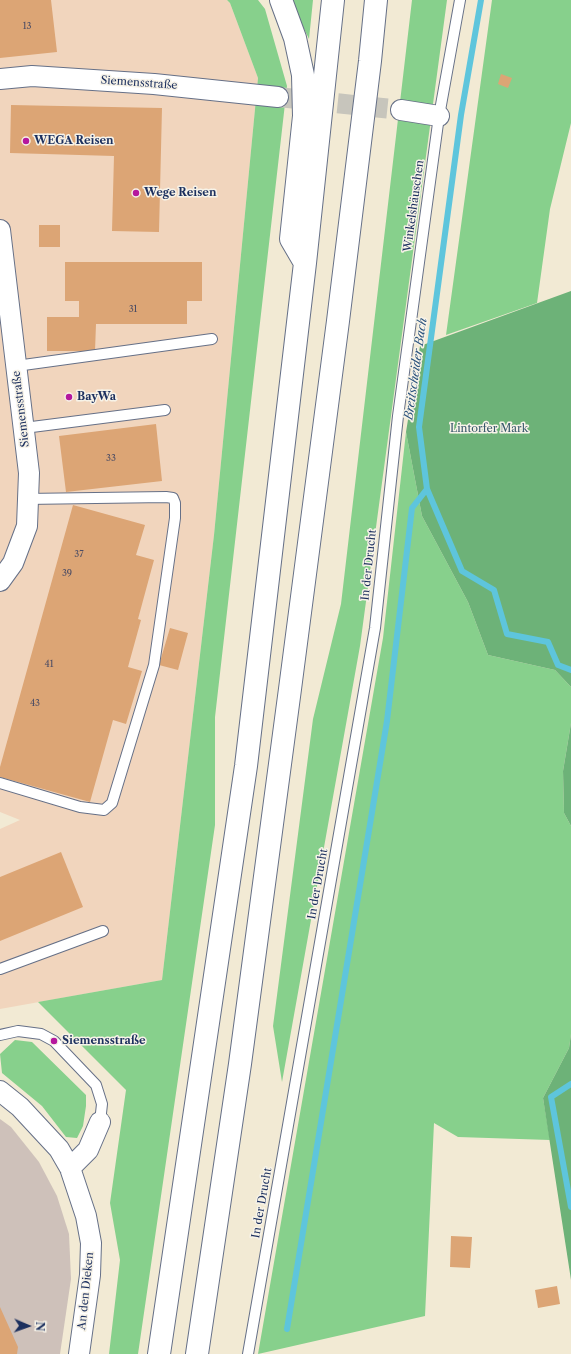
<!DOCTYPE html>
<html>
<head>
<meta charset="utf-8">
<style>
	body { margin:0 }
	#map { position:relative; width:571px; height:1354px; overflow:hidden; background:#f2ead4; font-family:"Libre Caslon Text",serif }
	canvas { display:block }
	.north { position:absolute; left:8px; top:1306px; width:40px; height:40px; -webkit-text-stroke:3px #f7f3e8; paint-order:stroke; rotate:92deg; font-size:11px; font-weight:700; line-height:16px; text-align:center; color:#1b2f5e }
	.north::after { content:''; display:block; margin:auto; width:14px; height:18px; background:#1b2f5e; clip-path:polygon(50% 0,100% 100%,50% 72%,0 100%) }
</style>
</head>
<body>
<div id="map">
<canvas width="571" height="1354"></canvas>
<div class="north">N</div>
</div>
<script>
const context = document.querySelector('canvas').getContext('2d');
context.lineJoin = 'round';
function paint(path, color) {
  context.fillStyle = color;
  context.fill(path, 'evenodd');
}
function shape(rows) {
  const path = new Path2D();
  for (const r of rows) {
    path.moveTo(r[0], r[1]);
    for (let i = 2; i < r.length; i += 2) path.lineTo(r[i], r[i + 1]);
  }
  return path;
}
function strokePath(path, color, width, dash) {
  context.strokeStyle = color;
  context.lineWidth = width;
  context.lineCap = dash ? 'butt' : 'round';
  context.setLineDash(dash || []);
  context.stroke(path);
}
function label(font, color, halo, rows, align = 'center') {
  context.font = font + ' "Libre Caslon Text",serif';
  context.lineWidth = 3;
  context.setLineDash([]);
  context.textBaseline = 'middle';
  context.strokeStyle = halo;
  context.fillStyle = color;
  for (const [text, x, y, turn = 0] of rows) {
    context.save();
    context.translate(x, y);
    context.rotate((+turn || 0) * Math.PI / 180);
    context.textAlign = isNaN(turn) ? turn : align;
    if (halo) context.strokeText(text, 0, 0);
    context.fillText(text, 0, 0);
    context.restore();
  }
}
paint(shape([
	[0,0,227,0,230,3,258,78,214,535,162,980,0,1009,0,829,20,820,0,812]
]), '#f1d5bd');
paint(shape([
	[0,1119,11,1127,39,1162,57,1196,69,1234,71,1279,60,1354,0,1354]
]), '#cec1ba');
paint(shape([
	[227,0,258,0,265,9,287,86,215,717,215,825,138,1354,109,1354,120,1260,110,1203,126,1090,38,1002,162,980,214,535,258,78,230,3],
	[290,0,313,0,309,39],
	[412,0,447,0,360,646,282,1082,273,1026,313,719,341,604],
	[492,0,571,0,571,123,550,209,537,303,446,335],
	[406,432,422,516,468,602,488,655,555,670,571,687,571,723,563,771,564,813,571,826,571,1034,569,1048,543,1098,550,1140,458,1137,434,1123,425,1316,258,1354,383,638],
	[15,1040,32,1042,86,1095,86,1106,83,1126,77,1138,66,1137,42,1106,2,1073,0,1054]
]), '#87d08c');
paint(shape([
	[571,291,571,687,555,670,488,655,468,602,422,516,406,432,420,346],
	[571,723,571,826,564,813,563,771],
	[571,1034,571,1280,543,1098,569,1048]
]), '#6db278');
strokePath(shape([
	[481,0,461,115,419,427,427,489,462,571,494,590,507,634,548,642,558,665,571,670],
	[571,1084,551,1097,571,1207],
	[287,1329,387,721,412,508,427,489]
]), '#5ec5dc', 6);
paint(shape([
	[0,0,51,0,57,52,0,58],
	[501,74,512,78,508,88,498,84],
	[11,105,162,108,159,232,112,231,114,156,10,153],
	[39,225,60,225,60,247,39,247],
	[65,262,202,262,202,301,187,301,187,324,96,324,95,351,47,351,47,317,79,317,79,301,65,301],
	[156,424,162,481,66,492,59,436],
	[73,505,145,525,136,555,154,560,138,619,141,620,128,667,142,671,126,724,113,720,90,802,0,777,0,767],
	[170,628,188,633,178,670,159,665],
	[61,852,83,907,0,941,0,877],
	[451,1236,472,1237,470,1268,450,1267],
	[557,1286,560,1304,538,1308,535,1290],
	[0,1307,18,1347,17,1354,0,1354]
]), '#dca575');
strokePath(shape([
	[278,97,401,110]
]), '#c7c5bc', 20, [20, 10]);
const lane = shape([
	[16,366,212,339],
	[24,428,165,410],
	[0,783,80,807,104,810,112,803,154,665,175,518,175,503,173,498,166,497,25,499],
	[0,969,103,931],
	[0,1035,18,1031,41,1034,54,1041,96,1085,102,1104,100,1122],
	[248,1354,375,628,398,416,439,116,460,0]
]);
const street = shape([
	[0,79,32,76,154,84,278,97],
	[401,110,439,116],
	[0,230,29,473,27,526,13,563,0,581],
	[0,1091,20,1107,59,1149,70,1168,86,1216,91,1243,90,1275,79,1354],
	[70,1168,88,1150,100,1122]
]);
const highway = shape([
	[281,0,295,38,303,75,304,116,291,239,305,263],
	[159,1354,246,766,305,263,333,0],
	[197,1354,240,1064,290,689,338,321,370,61,376,0]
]);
strokePath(lane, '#667087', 12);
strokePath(street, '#667087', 22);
strokePath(highway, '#667087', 24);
strokePath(lane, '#fff', 10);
strokePath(street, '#fff', 20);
strokePath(highway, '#fff', 22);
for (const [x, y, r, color] of [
	[26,141,4,"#b5179e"],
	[136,193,4,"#b5179e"],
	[69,397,4,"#b5179e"],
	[54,1041,4,"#b5179e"]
]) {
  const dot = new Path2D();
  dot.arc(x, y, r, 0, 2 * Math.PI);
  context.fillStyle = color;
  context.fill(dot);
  strokePath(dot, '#f7f3e8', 1.5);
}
label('9px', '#4b4c64', null, [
	["13",27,26],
	["31",133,309],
	["33",111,458],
	["37",79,554],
	["39",67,573],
	["41",49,664],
	["43",35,703]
]);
label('11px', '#1b2f5e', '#f7f3e8', [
	["Siemensstraße",139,83,4],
	["Winkelshäuschen",414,206,-82],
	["Siemensstraße",21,409,-97],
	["In der Drucht",369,565,-84],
	["In der Drucht",318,884,-80],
	["In der Drucht",262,1203,-80],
	["An den Dieken",86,1291,-84]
]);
label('bold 11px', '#1b2f5e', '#f7f3e8', [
	["WEGA Reisen",34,141],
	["Wege Reisen",144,193],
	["BayWa",77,397],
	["Siemensstraße",62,1041]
], 'left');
label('11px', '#36576a', '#f7f3e8', [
	["Lintorfer Mark",489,429]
]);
label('italic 12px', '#2c547e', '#f7f3e8', [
	["Breitscheider Bach",416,369,-82]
]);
</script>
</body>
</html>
